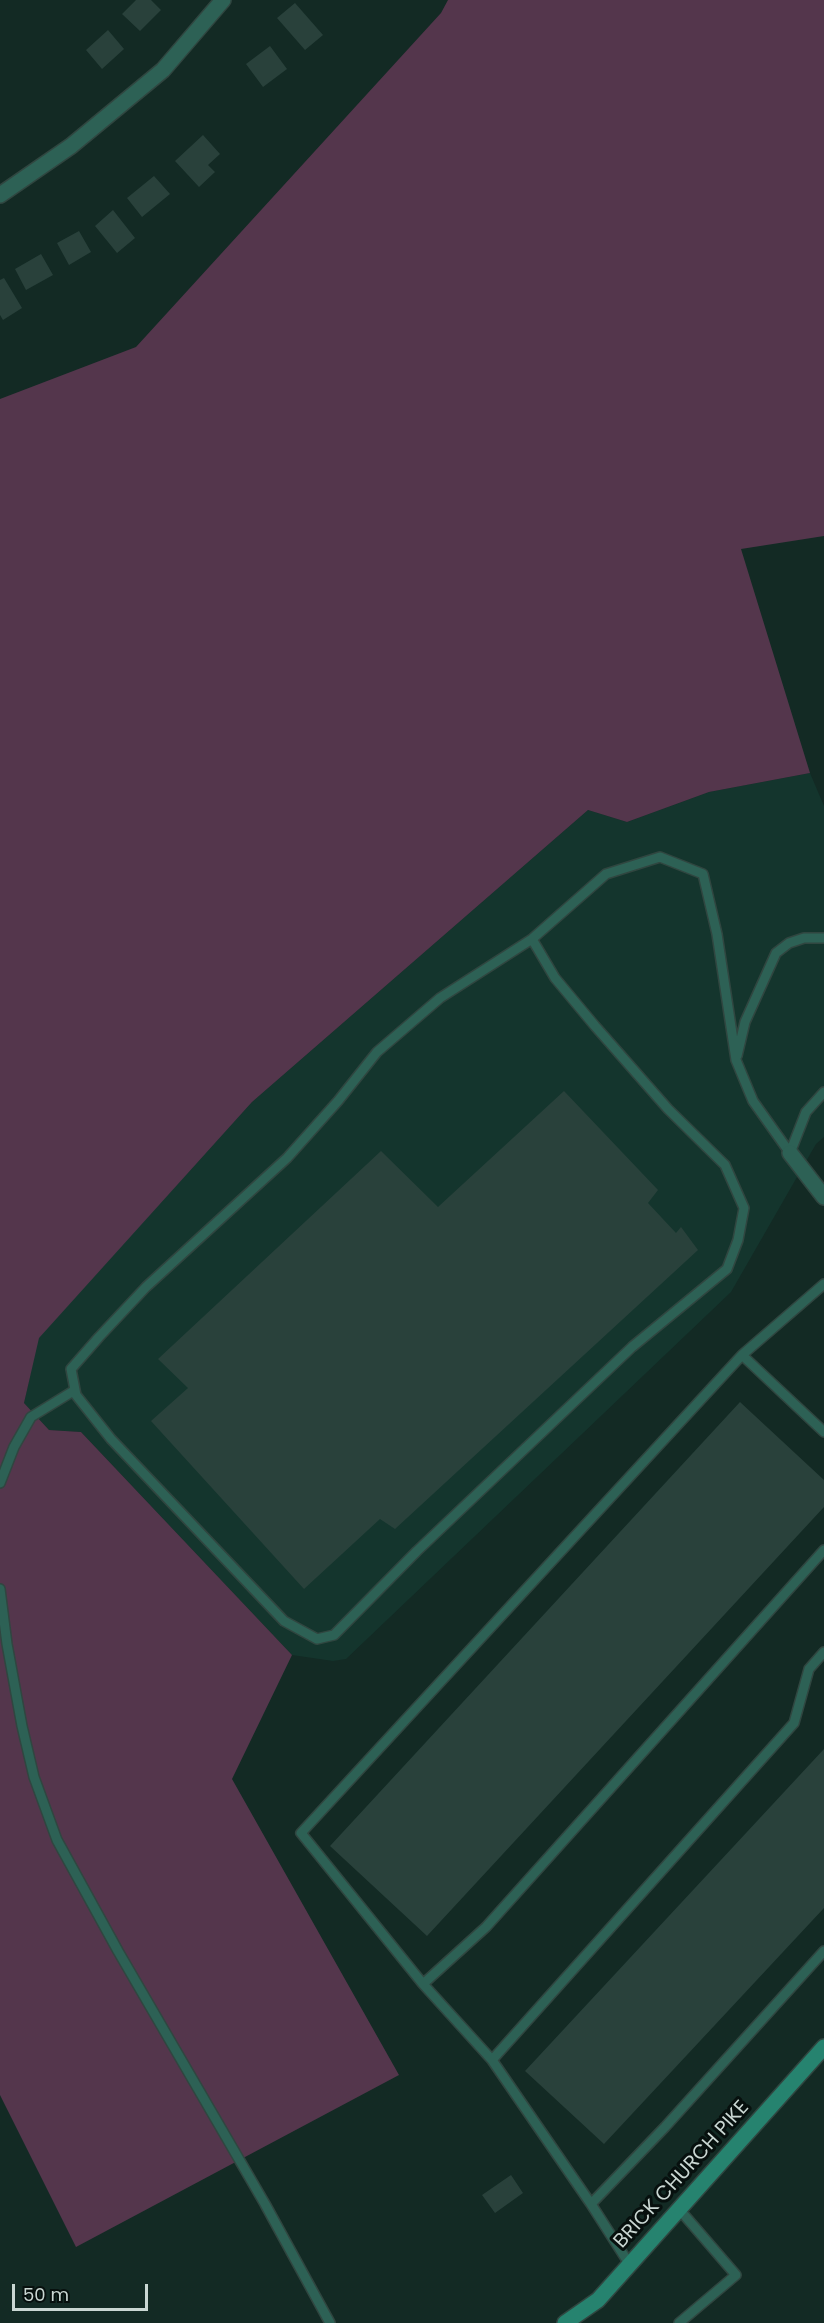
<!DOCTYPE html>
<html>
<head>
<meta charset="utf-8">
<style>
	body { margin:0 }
	#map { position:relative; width:824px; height:2323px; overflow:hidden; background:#132a24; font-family:Poppins,sans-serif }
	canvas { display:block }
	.scale { position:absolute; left:12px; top:2284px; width:136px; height:27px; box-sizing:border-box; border:3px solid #cad7d3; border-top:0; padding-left:8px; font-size:18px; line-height:21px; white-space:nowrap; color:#cad7d3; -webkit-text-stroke:4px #07100e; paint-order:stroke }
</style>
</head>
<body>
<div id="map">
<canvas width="824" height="2323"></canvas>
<div class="scale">50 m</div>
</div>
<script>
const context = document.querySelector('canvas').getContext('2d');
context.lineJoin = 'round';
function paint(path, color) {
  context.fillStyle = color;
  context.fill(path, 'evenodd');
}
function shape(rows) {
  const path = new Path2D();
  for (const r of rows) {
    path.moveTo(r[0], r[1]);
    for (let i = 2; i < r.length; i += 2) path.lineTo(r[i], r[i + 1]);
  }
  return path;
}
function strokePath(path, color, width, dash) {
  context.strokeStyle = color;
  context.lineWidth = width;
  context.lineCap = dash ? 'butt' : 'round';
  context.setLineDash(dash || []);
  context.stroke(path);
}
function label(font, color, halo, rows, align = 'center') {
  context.font = font + ' Poppins,sans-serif';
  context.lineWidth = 6;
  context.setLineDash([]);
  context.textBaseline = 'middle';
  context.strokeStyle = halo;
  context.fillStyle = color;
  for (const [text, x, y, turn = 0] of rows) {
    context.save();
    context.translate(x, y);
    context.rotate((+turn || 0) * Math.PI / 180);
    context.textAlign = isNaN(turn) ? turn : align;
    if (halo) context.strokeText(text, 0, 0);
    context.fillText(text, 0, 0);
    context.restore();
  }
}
paint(shape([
	[810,773,824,806,824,1137,816,1144,731,1292,346,1659,333,1661,292,1655,81,1432,49,1430,24,1403,38,1338,252,1102,588,810,627,822,709,792]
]), '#14352d');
paint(shape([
	[448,0,824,0,824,536,741,549,810,773,709,792,627,822,588,810,252,1102,39,1338,24,1403,49,1430,81,1432,292,1655,232,1779,399,2075,76,2247,0,2095,0,399,136,347,441,13]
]), '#54364c');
paint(shape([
	[136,0,151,0,161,10,140,31,122,14],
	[295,3,323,35,305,50,277,18],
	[108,30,124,49,102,69,86,50],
	[270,46,287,69,263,87,246,64],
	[203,135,220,154,208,165,215,172,199,187,175,161],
	[154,176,170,194,142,217,127,198],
	[113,210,135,238,117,253,95,226],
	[79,231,91,252,69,265,57,243],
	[41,254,53,275,26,290,15,269],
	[4,278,22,308,3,320,0,315,0,280],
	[564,1091,658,1190,648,1203,676,1233,681,1227,698,1250,395,1529,380,1519,304,1589,151,1421,188,1388,158,1359,381,1151,438,1207],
	[740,1402,824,1480,824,1507,427,1936,330,1846],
	[824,1749,824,1908,604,2144,525,2071],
	[511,2175,523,2193,495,2213,482,2195]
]), '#29413b');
const service = shape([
	[532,939,555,978,595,1026,668,1109,725,1165,744,1208,738,1240,727,1269,632,1347,417,1551,334,1635,317,1639,284,1621,111,1439,76,1395,71,1369,99,1337,146,1287,287,1158,338,1101,377,1052,440,998,532,939,606,874,660,857,703,874,717,934,736,1060,753,1101,790,1153],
	[737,1056,745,1022,776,953,789,943,804,938,824,938],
	[790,1153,806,1112,824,1092],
	[824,1284,742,1355,824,1432],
	[0,1483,14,1447,31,1417,75,1390],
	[0,1589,7,1644,22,1726,34,1777,57,1840,118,1951,265,2204,330,2323],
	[423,1984,301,1833,742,1355],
	[492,2060,423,1984,486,1927,824,1550],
	[591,2204,665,2127,824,1951],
	[630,2265,591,2204,492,2060,794,1723,809,1669,824,1652],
	[679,2323,736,2275,679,2209]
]);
const minor = shape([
	[790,1153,824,1197]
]);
const tertiary = shape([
	[0,195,71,146,163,70,223,0]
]);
const secondary = shape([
	[565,2323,598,2300,824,2047]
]);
strokePath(service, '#304640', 12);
strokePath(minor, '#304640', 18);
strokePath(tertiary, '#304640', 18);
strokePath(secondary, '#304640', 18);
strokePath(service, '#2d6155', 9);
strokePath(minor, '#2d6155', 15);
strokePath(tertiary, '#2d6155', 15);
strokePath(secondary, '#26836f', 15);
label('20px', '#cad7d3', '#07100e', [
	["BRICK CHURCH PIKE",682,2175,-48]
]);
</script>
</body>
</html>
